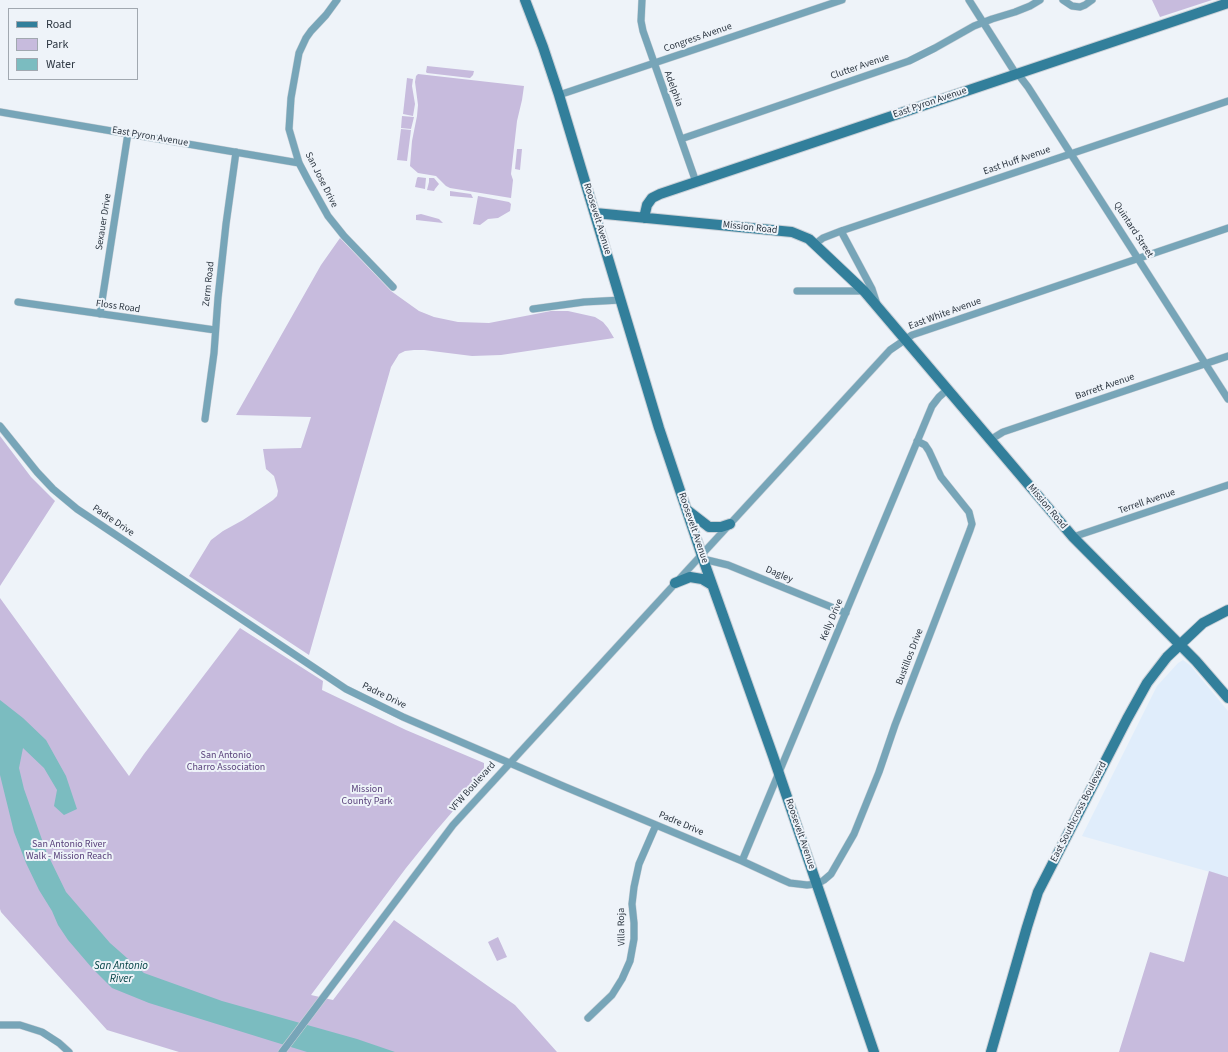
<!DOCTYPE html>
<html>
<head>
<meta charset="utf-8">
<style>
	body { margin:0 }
	#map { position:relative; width:1228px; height:1052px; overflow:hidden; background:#eef3f9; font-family:"Source Sans 3",sans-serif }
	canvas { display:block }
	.legend { position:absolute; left:8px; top:8px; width:130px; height:72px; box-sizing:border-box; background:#eef3f9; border:1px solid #a1a8b0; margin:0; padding:5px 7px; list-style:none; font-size:12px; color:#2d3742 }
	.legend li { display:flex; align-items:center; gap:8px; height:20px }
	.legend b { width:20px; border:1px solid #a1a8b0 }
</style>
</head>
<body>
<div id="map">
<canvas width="1228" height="1052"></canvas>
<ul class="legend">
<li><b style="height:5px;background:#327f9b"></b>Road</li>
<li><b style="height:11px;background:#c7bbdd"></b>Park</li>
<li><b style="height:11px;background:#7bbcc0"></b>Water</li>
</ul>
</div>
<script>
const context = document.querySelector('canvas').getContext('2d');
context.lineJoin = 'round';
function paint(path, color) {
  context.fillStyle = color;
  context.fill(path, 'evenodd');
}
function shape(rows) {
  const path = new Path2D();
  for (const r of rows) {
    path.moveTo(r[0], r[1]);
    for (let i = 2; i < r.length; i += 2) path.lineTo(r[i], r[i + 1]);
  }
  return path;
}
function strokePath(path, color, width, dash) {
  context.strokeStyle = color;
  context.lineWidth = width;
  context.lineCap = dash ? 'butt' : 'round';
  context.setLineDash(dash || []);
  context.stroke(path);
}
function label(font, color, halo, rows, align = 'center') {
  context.font = font + ' "Source Sans 3",sans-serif';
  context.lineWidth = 4;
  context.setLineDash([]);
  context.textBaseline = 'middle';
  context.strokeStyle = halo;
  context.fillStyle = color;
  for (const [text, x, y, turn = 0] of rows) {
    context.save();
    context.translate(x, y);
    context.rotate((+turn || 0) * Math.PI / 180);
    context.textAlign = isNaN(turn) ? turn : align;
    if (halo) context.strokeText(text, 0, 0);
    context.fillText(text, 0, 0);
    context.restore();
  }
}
paint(shape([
	[1183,660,1190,665,1228,711,1228,877,1082,836,1157,686,1178,663]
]), '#e0edfb');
paint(shape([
	[1152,0,1212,0,1160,17],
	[427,66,474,71,473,75,470,78,427,73,426,72],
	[418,74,524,86,522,100,517,121,511,174,513,180,511,198,450,188,446,186,436,176,418,173,410,166,412,141,417,116,418,105,415,82,416,76],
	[407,78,413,79,412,86,415,104,413,116,403,114],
	[402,116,414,117,411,129,401,128],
	[401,129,411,130,407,161,397,160],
	[517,149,522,149,520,170,515,169],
	[418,177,426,178,425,189,415,187,417,178],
	[429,178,434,178,439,184,435,189,434,191,427,190,429,182],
	[450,191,471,194,473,198,450,196],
	[478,196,509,202,511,204,510,211,498,218,488,219,480,225,473,224],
	[421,214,439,219,443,223,416,220,416,215],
	[340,238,391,291,419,311,434,317,458,322,489,323,551,311,568,311,595,317,603,322,608,328,614,338,501,355,472,356,424,350,414,350,405,351,399,354,391,367,309,655,189,576,211,540,223,531,243,520,273,500,277,496,278,491,276,483,274,476,266,469,263,449,301,448,311,417,236,415,321,265],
	[0,436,31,477,55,501,0,586],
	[0,598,129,776,144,754,240,628,323,681,322,690,406,730,484,763,484,778,471,790,435,832,406,868,311,995,333,1000,394,920,515,1005,557,1052,179,1052,107,1030,1,912,0,909],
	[1209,871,1228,877,1228,1052,1119,1052,1150,952,1184,962],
	[498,937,507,957,497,961,488,942]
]), '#c7bbdd');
paint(shape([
	[0,700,23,718,46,740,66,776,77,809,64,815,54,806,57,790,44,768,23,748,19,768,24,789,46,851,66,892,110,943,144,973,222,1001,357,1039,395,1052,307,1052,149,1003,112,988,92,968,68,940,58,925,52,911,39,890,26,863,14,832,0,775]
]), '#7bbcc0');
const street = shape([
	[337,0,326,15,311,31,306,38,299,53,291,98,289,129,299,163,309,182,328,216,344,236,393,287],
	[642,0,641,21,643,31,696,182],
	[969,0,1016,74],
	[1063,0,1072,6,1080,7,1085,5,1092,0],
	[1018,74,1028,87,1228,399],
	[559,95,842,0],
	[0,112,299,163],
	[681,139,909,61,935,48,974,26,992,19,1015,12,1030,6,1040,0],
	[841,231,872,289,877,304],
	[815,244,823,238,841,231,1228,101],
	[797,291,864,291],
	[18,302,215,330],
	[533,309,584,302,621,300],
	[100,314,128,133],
	[205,419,214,353,218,298,226,224,236,152],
	[0,426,37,472,53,489,77,509,346,689,403,717,563,786,742,861,781,879,790,883,807,885,817,884,824,880,831,874,854,834,879,772,895,725,970,530,972,524,969,512,941,477,929,451,925,445,917,441],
	[990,440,1003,432,1228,356],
	[1073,537,1228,485],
	[703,559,728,565,846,613],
	[742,861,932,406,939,397,947,390],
	[588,1018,612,995,622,979,630,961,634,939,634,923,632,904,634,887,639,864,656,825],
	[0,1025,20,1025,42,1032,59,1043,69,1052],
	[282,1052,453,825,890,350,912,335,921,332,1228,228]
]);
const secondary = shape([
	[525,0,543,47,559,95,659,428,703,559,773,756,874,1052],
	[595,213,792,232,809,239,864,291,1073,537,1196,661,1228,698],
	[644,218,647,205,652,198,660,194,1228,3],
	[687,510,709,527,721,527,730,524],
	[675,583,690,577,702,579,712,585],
	[991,1052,1027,927,1038,892,1127,719,1147,683,1167,657,1203,623,1228,610]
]);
strokePath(street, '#cbd1d8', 8);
strokePath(secondary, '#cbd1d8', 12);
strokePath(street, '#77a5b8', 7);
strokePath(secondary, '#327f9b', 10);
label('10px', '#2d3742', '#eef3f9', [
	["Congress Avenue",698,38,-19],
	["Clutter Avenue",860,67,-19],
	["Adelphia",673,89,70],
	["East Pyron Avenue",930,103,-19],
	["East Pyron Avenue",150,137,10],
	["East Huff Avenue",1017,161,-19],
	["San Jose Drive",321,180,63],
	["Roosevelt Avenue",597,219,73],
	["Sexauer Drive",104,222,-81],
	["Mission Road",750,228,6],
	["Quintard Street",1133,230,57],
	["Zerm Road",209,284,-84],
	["Floss Road",118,307,8],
	["East White Avenue",945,314,-20],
	["Barrett Avenue",1105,387,-19],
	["Terrell Avenue",1147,502,-19],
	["Mission Road",1047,507,50],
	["Padre Drive",113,521,34],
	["Roosevelt Avenue",693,528,71],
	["Dagley",779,575,23],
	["Kelly Drive",832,620,-67],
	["Bustillos Drive",910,657,-69],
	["Padre Drive",384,696,26],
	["VFW Boulevard",473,787,-48],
	["East Southcross Boulevard",1079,812,-63],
	["Padre Drive",681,824,23],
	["Roosevelt Avenue",800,834,71],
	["Villa Roja",622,927,-91]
]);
label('10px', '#573f79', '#eef3f9', [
	["San Antonio",226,756],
	["Charro Association",226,768],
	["Mission",367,790],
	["County Park",367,802],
	["San Antonio River",69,845],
	["Walk - Mission Reach",69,857]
]);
label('italic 11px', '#004043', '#eef3f9', [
	["San Antonio",121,967],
	["River",121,980]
]);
</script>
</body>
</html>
